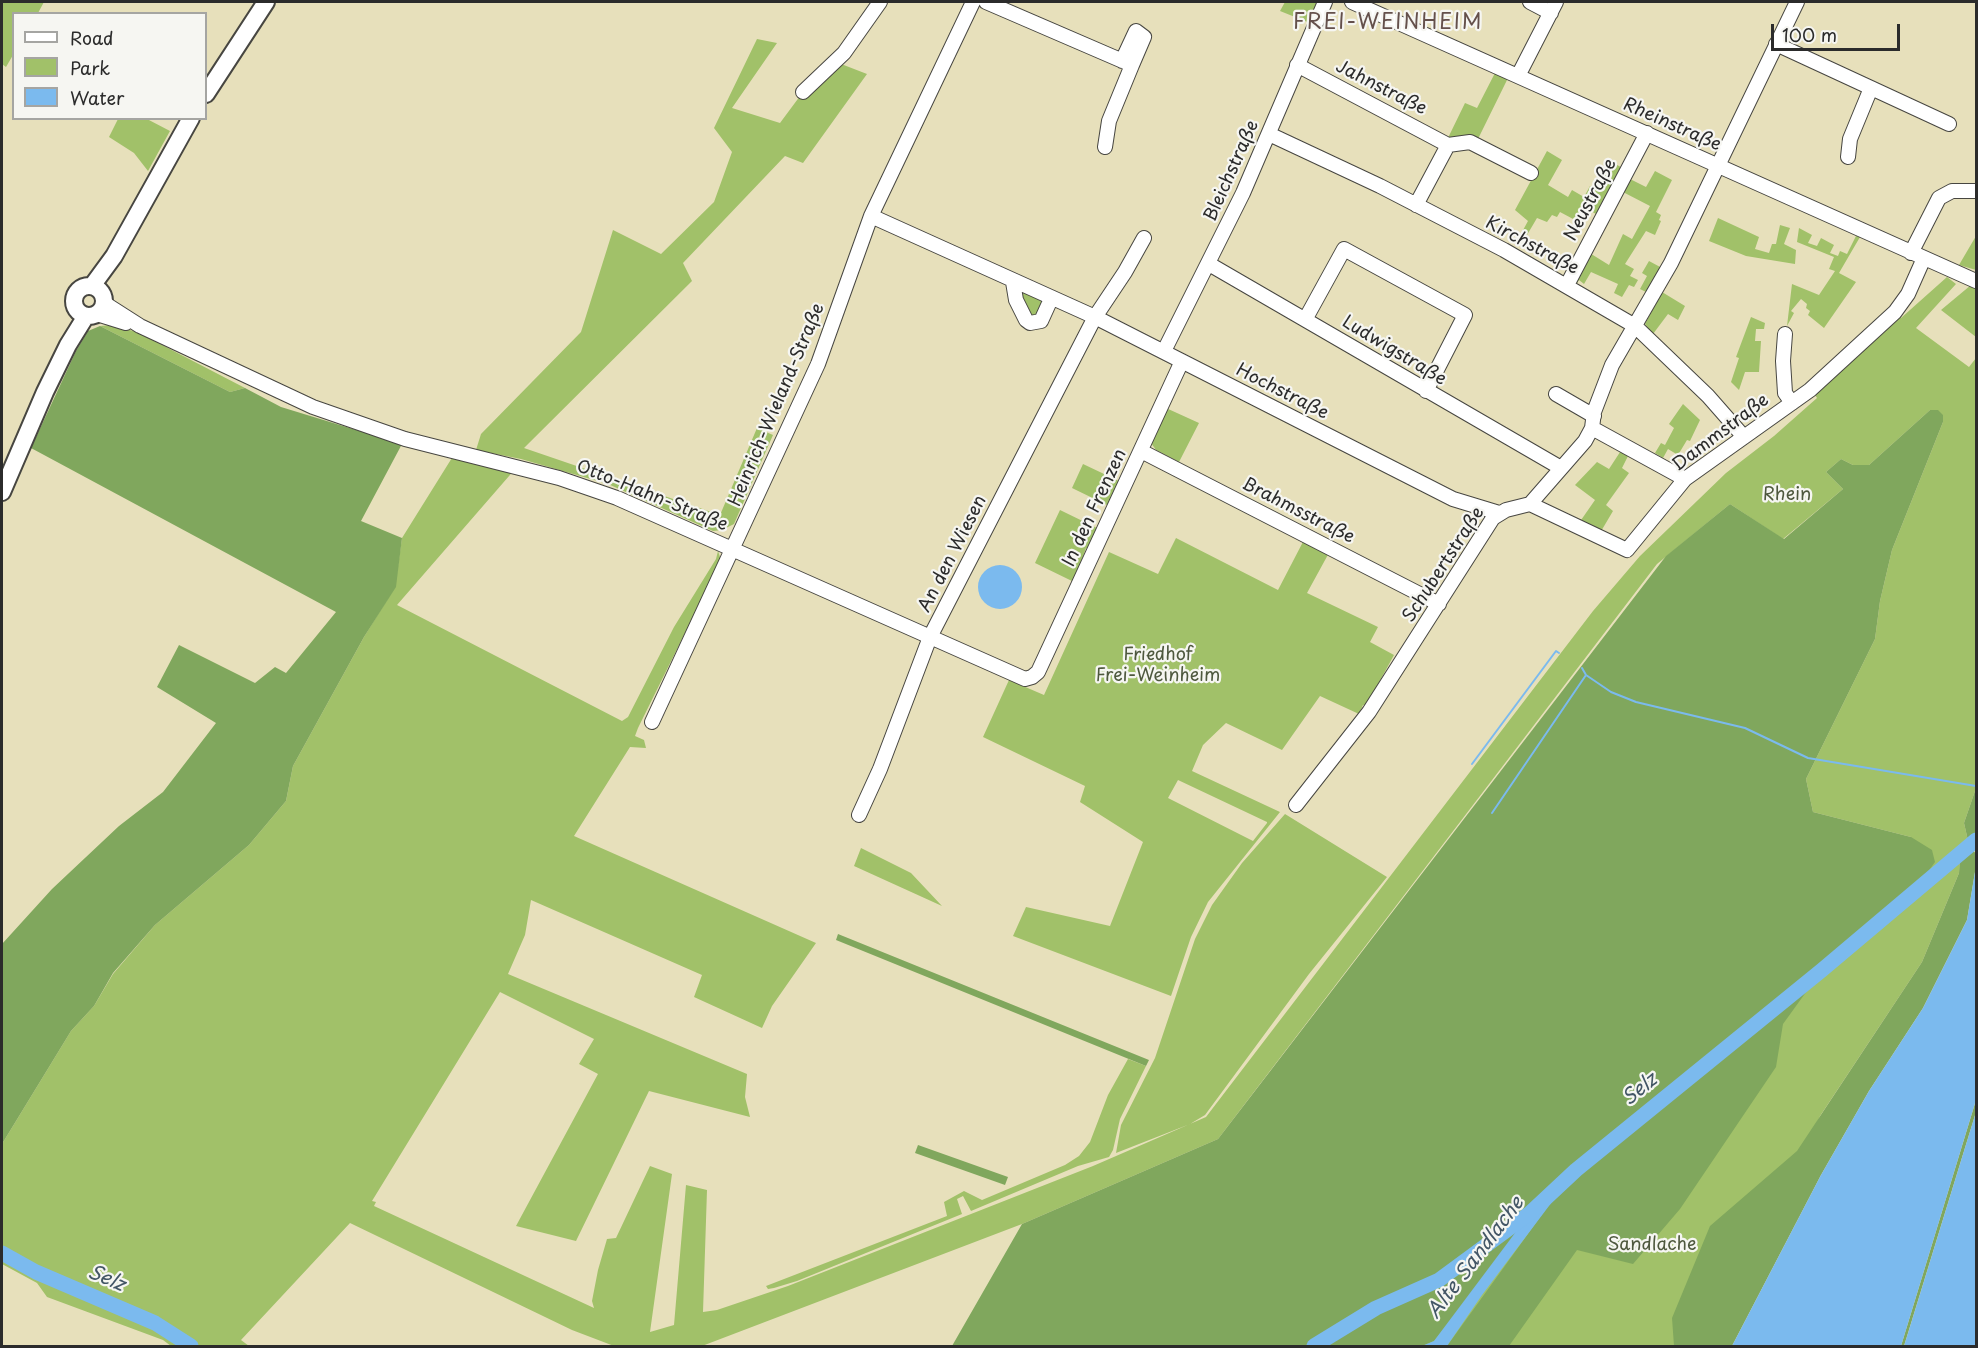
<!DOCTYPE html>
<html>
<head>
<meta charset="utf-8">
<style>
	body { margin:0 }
	#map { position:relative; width:1978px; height:1348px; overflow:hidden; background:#e7e0bb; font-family:"Playpen Sans",sans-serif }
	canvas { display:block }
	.frame { position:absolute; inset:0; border:3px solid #2b2b2b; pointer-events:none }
	.legend { position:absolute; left:12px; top:12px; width:195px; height:108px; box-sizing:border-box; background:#f6f6f2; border:2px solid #a5a5a2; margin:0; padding:8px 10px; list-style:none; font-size:18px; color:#2b2b2b }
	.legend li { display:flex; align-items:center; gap:12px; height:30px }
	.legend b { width:30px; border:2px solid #a5a5a2 }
	.scale { position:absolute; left:1771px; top:24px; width:129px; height:27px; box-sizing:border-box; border:3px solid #2b2b2b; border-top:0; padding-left:8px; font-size:18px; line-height:21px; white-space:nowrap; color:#2b2b2b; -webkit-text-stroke:4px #f6f6f2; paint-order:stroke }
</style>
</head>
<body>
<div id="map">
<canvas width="1978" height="1348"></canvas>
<div class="frame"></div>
<ul class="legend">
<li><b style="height:8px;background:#fff"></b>Road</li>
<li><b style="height:16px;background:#a1c169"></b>Park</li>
<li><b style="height:16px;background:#7bbaee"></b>Water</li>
</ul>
<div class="scale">100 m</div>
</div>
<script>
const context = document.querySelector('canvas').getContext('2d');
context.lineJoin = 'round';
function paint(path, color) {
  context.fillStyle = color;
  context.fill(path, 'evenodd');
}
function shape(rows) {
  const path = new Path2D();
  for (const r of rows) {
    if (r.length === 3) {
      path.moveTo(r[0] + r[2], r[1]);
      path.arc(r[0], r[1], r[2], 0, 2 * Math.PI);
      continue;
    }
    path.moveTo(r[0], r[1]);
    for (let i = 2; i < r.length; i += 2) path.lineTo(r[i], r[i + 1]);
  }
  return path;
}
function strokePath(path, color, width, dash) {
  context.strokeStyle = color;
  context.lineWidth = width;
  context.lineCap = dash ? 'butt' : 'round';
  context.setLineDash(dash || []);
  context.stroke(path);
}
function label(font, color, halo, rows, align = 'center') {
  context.font = font + ' "Playpen Sans",sans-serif';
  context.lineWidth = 4.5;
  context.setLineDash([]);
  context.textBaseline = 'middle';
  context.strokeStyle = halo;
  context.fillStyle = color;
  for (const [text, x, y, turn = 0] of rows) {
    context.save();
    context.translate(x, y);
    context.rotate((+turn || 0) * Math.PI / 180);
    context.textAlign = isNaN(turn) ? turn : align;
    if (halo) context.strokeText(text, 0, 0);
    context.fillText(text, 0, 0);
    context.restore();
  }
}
paint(shape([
	[2,2,44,2,38,13,14,14,13,55,6,67,2,64],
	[1285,2,1319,2,1310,23,1280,11],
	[757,39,777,43,732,108,780,123,803,92,836,62,867,74,803,163,785,156,683,263,692,281,524,448,720,515,757,428,773,435,734,524,722,530,713,531,608,484,521,459,476,450,481,434,581,332,613,230,661,254,714,202,732,152,714,128],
	[1495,73,1508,78,1477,141,1447,140,1465,103,1477,108],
	[118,119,147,119,170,131,148,171,134,153,109,137],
	[1547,151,1562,160,1548,185,1568,197,1572,190,1584,197,1590,186,1594,187,1609,161,1625,169,1598,215,1585,208,1575,220,1560,212,1557,217,1552,215,1547,222,1537,218,1527,235,1522,232,1528,221,1515,210],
	[1655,171,1672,180,1656,212,1661,215,1659,220,1661,221,1655,235,1646,231,1625,264,1634,269,1630,276,1638,280,1634,287,1629,285,1622,297,1614,293,1618,284,1591,272,1584,284,1579,280,1575,287,1571,284,1588,252,1609,265,1623,234,1632,239,1650,206,1621,191,1628,178,1646,187],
	[1718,218,1759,237,1755,249,1769,253,1772,244,1776,244,1780,225,1790,228,1784,244,1796,250,1795,264,1746,256,1709,241],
	[1799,228,1812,235,1808,243,1817,246,1821,238,1834,245,1830,253,1838,256,1840,251,1847,254,1856,236,1860,237,1839,273,1856,282,1824,328,1808,315,1810,311,1806,308,1807,304,1801,299,1791,311,1794,313,1787,326,1792,284,1819,295,1835,271,1829,269,1834,257,1797,242],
	[1976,236,1976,270,1959,265],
	[1649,261,1662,268,1648,293,1640,289,1647,276,1642,273],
	[1947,277,1956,284,1916,328,1969,367,1976,358,1976,788,1964,823,1969,845,1956,855,1960,856,1959,873,1922,962,1820,1116,1713,1346,1368,1346,1816,978,1911,837,1813,812,1806,779,1875,639,1880,601,1892,550,1943,422,1930,410,1869,465,1853,465,1841,459,1826,472,1843,489,1783,539,1730,504,1657,564,1218,1139,1022,1224,702,1346,614,1346,572,1330,350,1223,241,1340,249,1346,171,1346,163,1340,47,1297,37,1283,2,1264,2,1144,71,1031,94,1006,113,974,155,925,249,845,286,801,293,766,364,637,395,587,402,538,455,453,516,468,397,605,622,721,628,717,674,627,716,559,718,551,721,560,638,728,635,736,644,740,646,748,630,747,574,836,816,943,772,1006,762,1028,694,997,702,975,531,900,525,935,508,974,747,1074,745,1097,750,1117,649,1091,576,1241,516,1226,598,1074,579,1064,594,1039,500,992,372,1201,376,1202,374,1206,594,1308,592,1301,598,1270,607,1239,616,1238,650,1166,672,1174,650,1332,674,1325,686,1185,707,1190,703,1312,717,1310,788,1286,1093,1166,1206,1117,1593,611,1640,556,1726,473,1774,436,1817,398,1814,393,1897,316,1901,318],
	[1971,285,1976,287,1976,337,1941,310],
	[1021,289,1044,298,1037,319,1025,314],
	[1662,292,1685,306,1678,320,1668,314,1653,334,1645,324],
	[1751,317,1765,323,1764,329,1756,329,1755,341,1761,341,1759,372,1745,372,1739,390,1731,382,1739,358,1736,357],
	[112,325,137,332,245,388,230,392,100,326],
	[1683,404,1700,420,1690,441,1687,440,1678,455,1668,449,1663,458,1655,453,1661,443,1665,445,1674,428,1669,424],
	[1166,408,1199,423,1179,462,1156,450,1151,443],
	[1622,449,1629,454,1622,468,1629,473,1606,505,1613,511,1600,533,1579,523,1595,500,1575,485,1597,462,1609,469],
	[1083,464,1121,482,1109,506,1072,488],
	[1060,510,1099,529,1089,549,1086,548,1074,582,1035,563],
	[1176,538,1278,590,1305,538,1330,551,1307,593,1378,627,1370,642,1394,655,1366,706,1363,705,1359,714,1320,696,1282,750,1226,723,1203,745,1192,771,1280,812,1208,902,1191,937,1171,996,1013,936,1026,907,1110,926,1143,842,1080,802,1085,786,983,737,1009,680,1044,695,1109,552,1158,574],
	[1178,780,1267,822,1267,823,1253,841,1168,798],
	[1285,814,1387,877,1309,974,1205,1115,1190,1124,1116,1153,1121,1125,1155,1058,1195,939,1212,905,1242,863],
	[861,848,911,873,942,906,854,866],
	[1128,1059,1146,1066,1120,1119,1113,1150,1109,1157,1078,1166,971,1211,963,1196,957,1199,962,1214,797,1281,774,1288,768,1289,766,1286,947,1216,944,1202,964,1191,982,1200,1065,1165,1079,1156,1090,1142,1108,1095]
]), '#a1c169');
paint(shape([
	[100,326,230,392,245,388,281,407,402,444,361,521,402,538,396,587,364,637,293,766,286,801,249,845,155,925,113,973,94,1006,71,1031,2,1144,2,944,52,889,119,826,163,792,216,723,157,687,179,645,255,683,275,667,286,673,336,612,31,448,76,351,88,331],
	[1930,410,1938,410,1943,415,1943,422,1892,550,1880,601,1875,639,1806,779,1813,812,1911,837,1932,850,1935,862,1916,889,1822,970,1783,1024,1776,1067,1680,1209,1633,1264,1577,1250,1509,1346,1447,1346,1572,1173,1550,1195,1434,1341,1422,1346,952,1346,1022,1224,1218,1139,1666,556,1730,504,1784,539,1843,489,1826,472,1841,459,1853,465,1869,465],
	[1976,788,1976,840,1969,845,1964,823],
	[1973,850,1976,854,1976,866,1967,920,1923,1008,1869,1091,1821,1175,1732,1346,1674,1346,1672,1318,1710,1226,1797,1151,1922,962,1959,873,1960,856],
	[838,934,1149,1060,1146,1066,836,940],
	[1976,1100,1976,1112,1904,1346,1901,1346],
	[918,1145,1008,1177,1005,1185,915,1153]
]), '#80a75d');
paint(shape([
	[1000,587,22],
	[1976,866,1976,1100,1901,1346,1732,1346,1821,1175,1869,1091,1923,1008,1967,920],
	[1976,1112,1976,1346,1904,1346,1909,1330],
	[1576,1170,1482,1295,1447,1346,1422,1346,1434,1341,1530,1213]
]), '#7bbaee');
strokePath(shape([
	[1582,668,1586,675],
	[1472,764,1556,651,1559,653],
	[1492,813,1586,675,1611,692,1636,702,1745,728,1808,758,1976,786]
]), '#7bbaee', 2);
strokePath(shape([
	[2,1253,36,1272,155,1323,191,1346],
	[1314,1346,1376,1308,1439,1280,1530,1213,1576,1170,1822,970,1976,840]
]), '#7bbaee', 15);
const minor = shape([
	[986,2,1132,65,1109,121,1105,147],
	[1352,2,1976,281],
	[1530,2,1551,13],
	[1776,44,1949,124],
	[1122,61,1136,31,1144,37,1132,65],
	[1297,65,1448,145,1470,142,1531,173],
	[1518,76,1556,2],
	[803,92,844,53,880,2],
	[1269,134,1380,186,1504,250,1635,326,1708,396,1744,437],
	[1848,157,1850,139,1871,88],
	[1416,205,1448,145],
	[871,216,1095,317,1453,499,1499,513],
	[1911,253,1939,198,1952,191,1976,191],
	[1209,264,1561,468],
	[1013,282,1016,300,1026,320,1030,323,1041,321,1051,299],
	[1567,285,1647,133],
	[104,303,140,326,313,407,405,439,559,478,617,498,1025,679,1032,677,1038,672,1182,361],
	[97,314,126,323],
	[1306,318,1344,249,1465,315,1426,391],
	[1785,334,1783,361,1785,393,1792,403],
	[1164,351,1243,193,1325,2],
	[1556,394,1594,416],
	[1592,428,1685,479],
	[1141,451,1439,604],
	[1530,504,1627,550,1685,479,1810,390,1895,312,1908,294,1924,258],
	[652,722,818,364,871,216,973,2],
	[1296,805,1369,712,1493,518,1506,510,1530,504,1585,441,1592,428,1594,412,1612,365,1671,263,1797,2],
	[859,815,880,769,930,637,1095,317,1125,272,1144,238]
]);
const major = shape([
	[206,94,266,2],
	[89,301,15],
	[92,286,114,256,191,118],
	[2,492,45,392,68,345,86,316]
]);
strokePath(minor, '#474641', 16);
strokePath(major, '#474641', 20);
strokePath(minor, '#fff', 14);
strokePath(major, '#fff', 16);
label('18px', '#2b2b2b', '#f6f6f2', [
	["Jahnstraße",1381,88,27],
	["Rheinstraße",1672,125,24],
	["Bleichstraße",1232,171,-66],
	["Neustraße",1591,200,-62],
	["Kirchstraße",1532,246,28],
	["Ludwigstraße",1394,351,31],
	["Hochstraße",1282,392,27],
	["Heinrich-Wieland-Straße",777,405,-67],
	["Dammstraße",1721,433,-37],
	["Otto-Hahn-Straße",652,496,22],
	["In den Frenzen",1095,508,-65],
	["Brahmsstraße",1298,511,27],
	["An den Wiesen",953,554,-63],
	["Schubertstraße",1444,565,-57]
]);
label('18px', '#4e583e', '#f6f6f2', [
	["Rhein",1787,495],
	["Friedhof",1158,655],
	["Frei-Weinheim",1158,676],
	["Sandlache",1652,1245]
]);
label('italic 20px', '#435666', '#f6f6f2', [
	["Selz",1640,1090,-39],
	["Alte Sandlache",1476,1258,-53],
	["Selz",106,1279,23]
]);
context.letterSpacing = '1.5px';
label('21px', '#64504b', '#f6f6f2', [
	["FREI-WEINHEIM",1388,23]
]);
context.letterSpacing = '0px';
</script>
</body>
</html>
